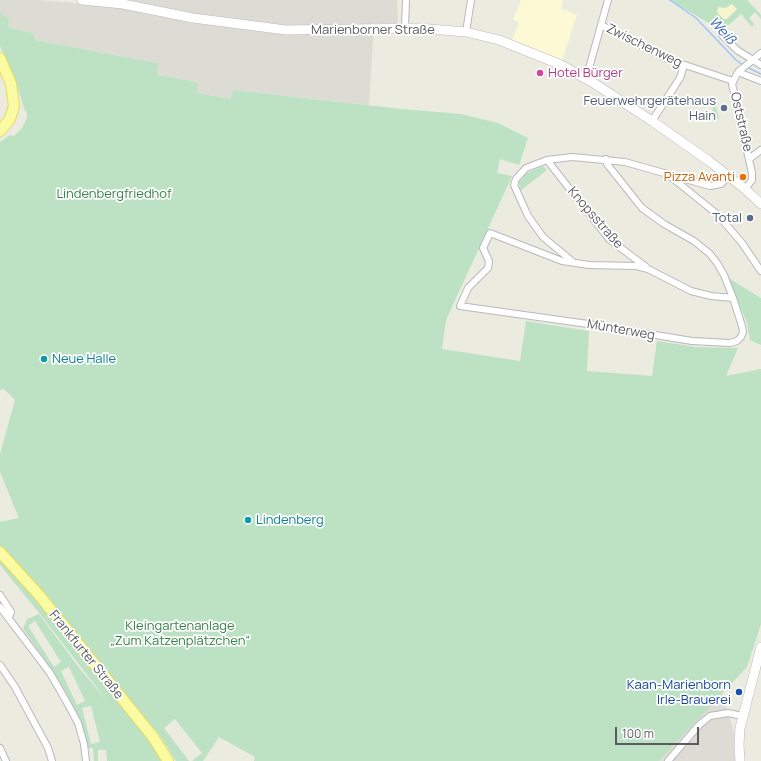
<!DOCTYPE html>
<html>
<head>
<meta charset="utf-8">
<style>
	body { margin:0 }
	#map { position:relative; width:761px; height:761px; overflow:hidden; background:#ebebe0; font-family:Manrope,sans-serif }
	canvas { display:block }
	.scale { position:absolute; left:615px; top:727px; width:84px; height:18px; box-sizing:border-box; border:2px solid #595b60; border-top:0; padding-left:5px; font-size:12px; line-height:14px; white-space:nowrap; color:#595b60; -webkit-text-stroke:3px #fff; paint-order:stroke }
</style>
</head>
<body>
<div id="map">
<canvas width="761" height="761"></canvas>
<div class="scale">100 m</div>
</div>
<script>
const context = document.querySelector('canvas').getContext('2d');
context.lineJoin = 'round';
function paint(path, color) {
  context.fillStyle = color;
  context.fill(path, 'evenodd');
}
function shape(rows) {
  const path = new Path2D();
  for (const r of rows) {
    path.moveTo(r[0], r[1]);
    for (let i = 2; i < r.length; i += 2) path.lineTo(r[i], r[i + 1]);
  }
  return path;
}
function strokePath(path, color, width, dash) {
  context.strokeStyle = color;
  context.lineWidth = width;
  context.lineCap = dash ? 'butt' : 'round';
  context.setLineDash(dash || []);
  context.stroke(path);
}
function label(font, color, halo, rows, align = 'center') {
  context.font = font + ' Manrope,sans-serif';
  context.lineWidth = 3.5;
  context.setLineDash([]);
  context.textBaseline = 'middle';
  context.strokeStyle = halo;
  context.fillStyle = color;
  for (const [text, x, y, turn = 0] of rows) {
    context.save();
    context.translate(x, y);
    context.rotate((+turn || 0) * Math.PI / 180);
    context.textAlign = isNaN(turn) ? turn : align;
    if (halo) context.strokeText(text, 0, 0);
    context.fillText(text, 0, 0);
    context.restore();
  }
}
paint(shape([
	[521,0,563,0,561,9,577,15,562,61,512,40,519,22,513,20]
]), '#fcf9d4');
paint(shape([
	[0,0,38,0,110,6,111,0,397,0,398,23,374,23,369,105,233,90,232,99,197,93,197,82,157,75,158,63,34,40,35,34,8,27,9,19,0,12],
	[722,692,734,732,735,761,659,761]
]), '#dcdcd4');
paint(shape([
	[670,0,747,0,761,15,761,19,755,12,749,18,754,24,752,27,741,14,722,31],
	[0,12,9,19,8,27,35,34,34,40,158,63,157,75,197,82,197,93,231,99,233,90,402,109,461,114,498,123,528,138,519,165,500,159,497,173,512,176,446,320,442,349,520,361,526,321,589,331,587,371,652,376,657,341,696,347,738,348,726,376,761,369,761,624,747,667,659,761,254,761,255,757,219,737,203,761,192,761,202,753,175,719,164,728,189,761,176,761,158,733,128,700,0,547,0,522,19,518,0,472,0,454,15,400,4,389,0,390,0,142,10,135,14,136,22,128,27,118,27,112,25,111,18,89,0,46],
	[716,107,719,119,709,121,713,108],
	[543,166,547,170,520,191,519,182,527,173],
	[728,278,761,298,761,345,750,340,747,323],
	[0,554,37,596,149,741,162,761,107,761,106,750,98,750,98,761,94,761,93,748,88,748,82,726,70,700,46,661,23,629,27,619,39,614,80,669,108,702,40,614,0,565],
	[35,621,61,662,54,667,28,626],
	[69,667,85,701,77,705,61,671],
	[91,706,100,742,91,744,82,708]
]), '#bce2c3');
paint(shape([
	[732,4,737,9,727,19,723,19,717,12,718,7,725,8]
]), '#f8f5ce');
strokePath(shape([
	[670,0,696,18,736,60,743,65],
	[747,67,761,74]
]), '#9fc4fb', 1.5);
const minor = shape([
	[601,25,667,59,733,81],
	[405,27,406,0],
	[466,32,471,0],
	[722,35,737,50,761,65],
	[738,72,761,81],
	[586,79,608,0],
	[652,121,680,78,684,65],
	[606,159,607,164,642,208,664,224,694,241,710,254,717,263,724,275,733,298,742,326,743,332,741,337,737,341,730,343,692,341,588,324,460,306,468,288,488,268,489,261,483,248,490,233,562,261,589,265,636,266,648,269,691,291,711,296,733,298],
	[749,159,761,150],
	[547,160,609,239,646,267],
	[671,177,717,214,742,243,761,271],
	[745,189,752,180,752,173,732,84,738,72,761,53],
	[573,262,543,237,528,216,514,185,516,179,526,168,547,160,572,157,625,162,710,186,721,184,729,175],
	[0,595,11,612,9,617],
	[0,607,50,673,65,699,78,723,84,744,86,761],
	[0,665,15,687,48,748,52,761],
	[0,748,6,761],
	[668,761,699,725,710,716,728,713,742,716]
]);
const secondary = shape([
	[82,0,123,4,193,18,286,30,418,28,466,32,499,40,559,64,592,82,652,121,709,161,745,189,761,204],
	[740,761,739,745,740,728,761,647]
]);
const primary = shape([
	[0,58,11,84,14,106,10,119,0,131],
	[0,552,39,595,153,737,168,761]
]);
strokePath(minor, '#b8b9be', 8);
strokePath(secondary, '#b9bac1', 10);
strokePath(primary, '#ebdb59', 12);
strokePath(minor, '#fff', 6);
strokePath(secondary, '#fff', 9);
strokePath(primary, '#fbfba4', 10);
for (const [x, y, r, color] of [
	[540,73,4,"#d1479c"],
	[724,108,4,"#5c6f8a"],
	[743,177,4,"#e8710a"],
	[750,218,4,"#5c6f8a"],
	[44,359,4,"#0f9aa8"],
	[248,520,4,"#0f9aa8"],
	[739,692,4,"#1a4fb4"]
]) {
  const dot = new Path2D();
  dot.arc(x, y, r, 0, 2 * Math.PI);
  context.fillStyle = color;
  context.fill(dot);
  strokePath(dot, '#fff', 1.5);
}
label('13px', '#595b60', '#fff', [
	["Marienborner Straße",373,30],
	["Zwischenweg",644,46,26],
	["Oststraße",741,122,77],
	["Knopsstraße",595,218,49],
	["Münterweg",621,330,10],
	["Frankfurter Straße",86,655,51]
]);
label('13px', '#b23c85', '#fff', [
	["Hotel Bürger",548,73]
], 'left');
label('13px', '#4e5e75', '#fff', [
	["Feuerwehrgerätehaus",716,101],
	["Hain",716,116],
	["Total",742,218]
], 'right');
label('13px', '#c56008', '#fff', [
	["Pizza Avanti",735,177]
], 'right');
label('13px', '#378147', '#fff', [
	["Lindenbergfriedhof",114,194],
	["Kleingartenanlage",180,626],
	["„Zum Katzenplätzchen“",180,641]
]);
label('13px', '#0d838f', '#fff', [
	["Neue Halle",52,359],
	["Lindenberg",256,520]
], 'left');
label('13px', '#164399', '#fff', [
	["Kaan-Marienborn",731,685],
	["Irle-Brauerei",731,700]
], 'right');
label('italic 14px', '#446abd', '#fff', [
	["Weiß",722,31,47]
]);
</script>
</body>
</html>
